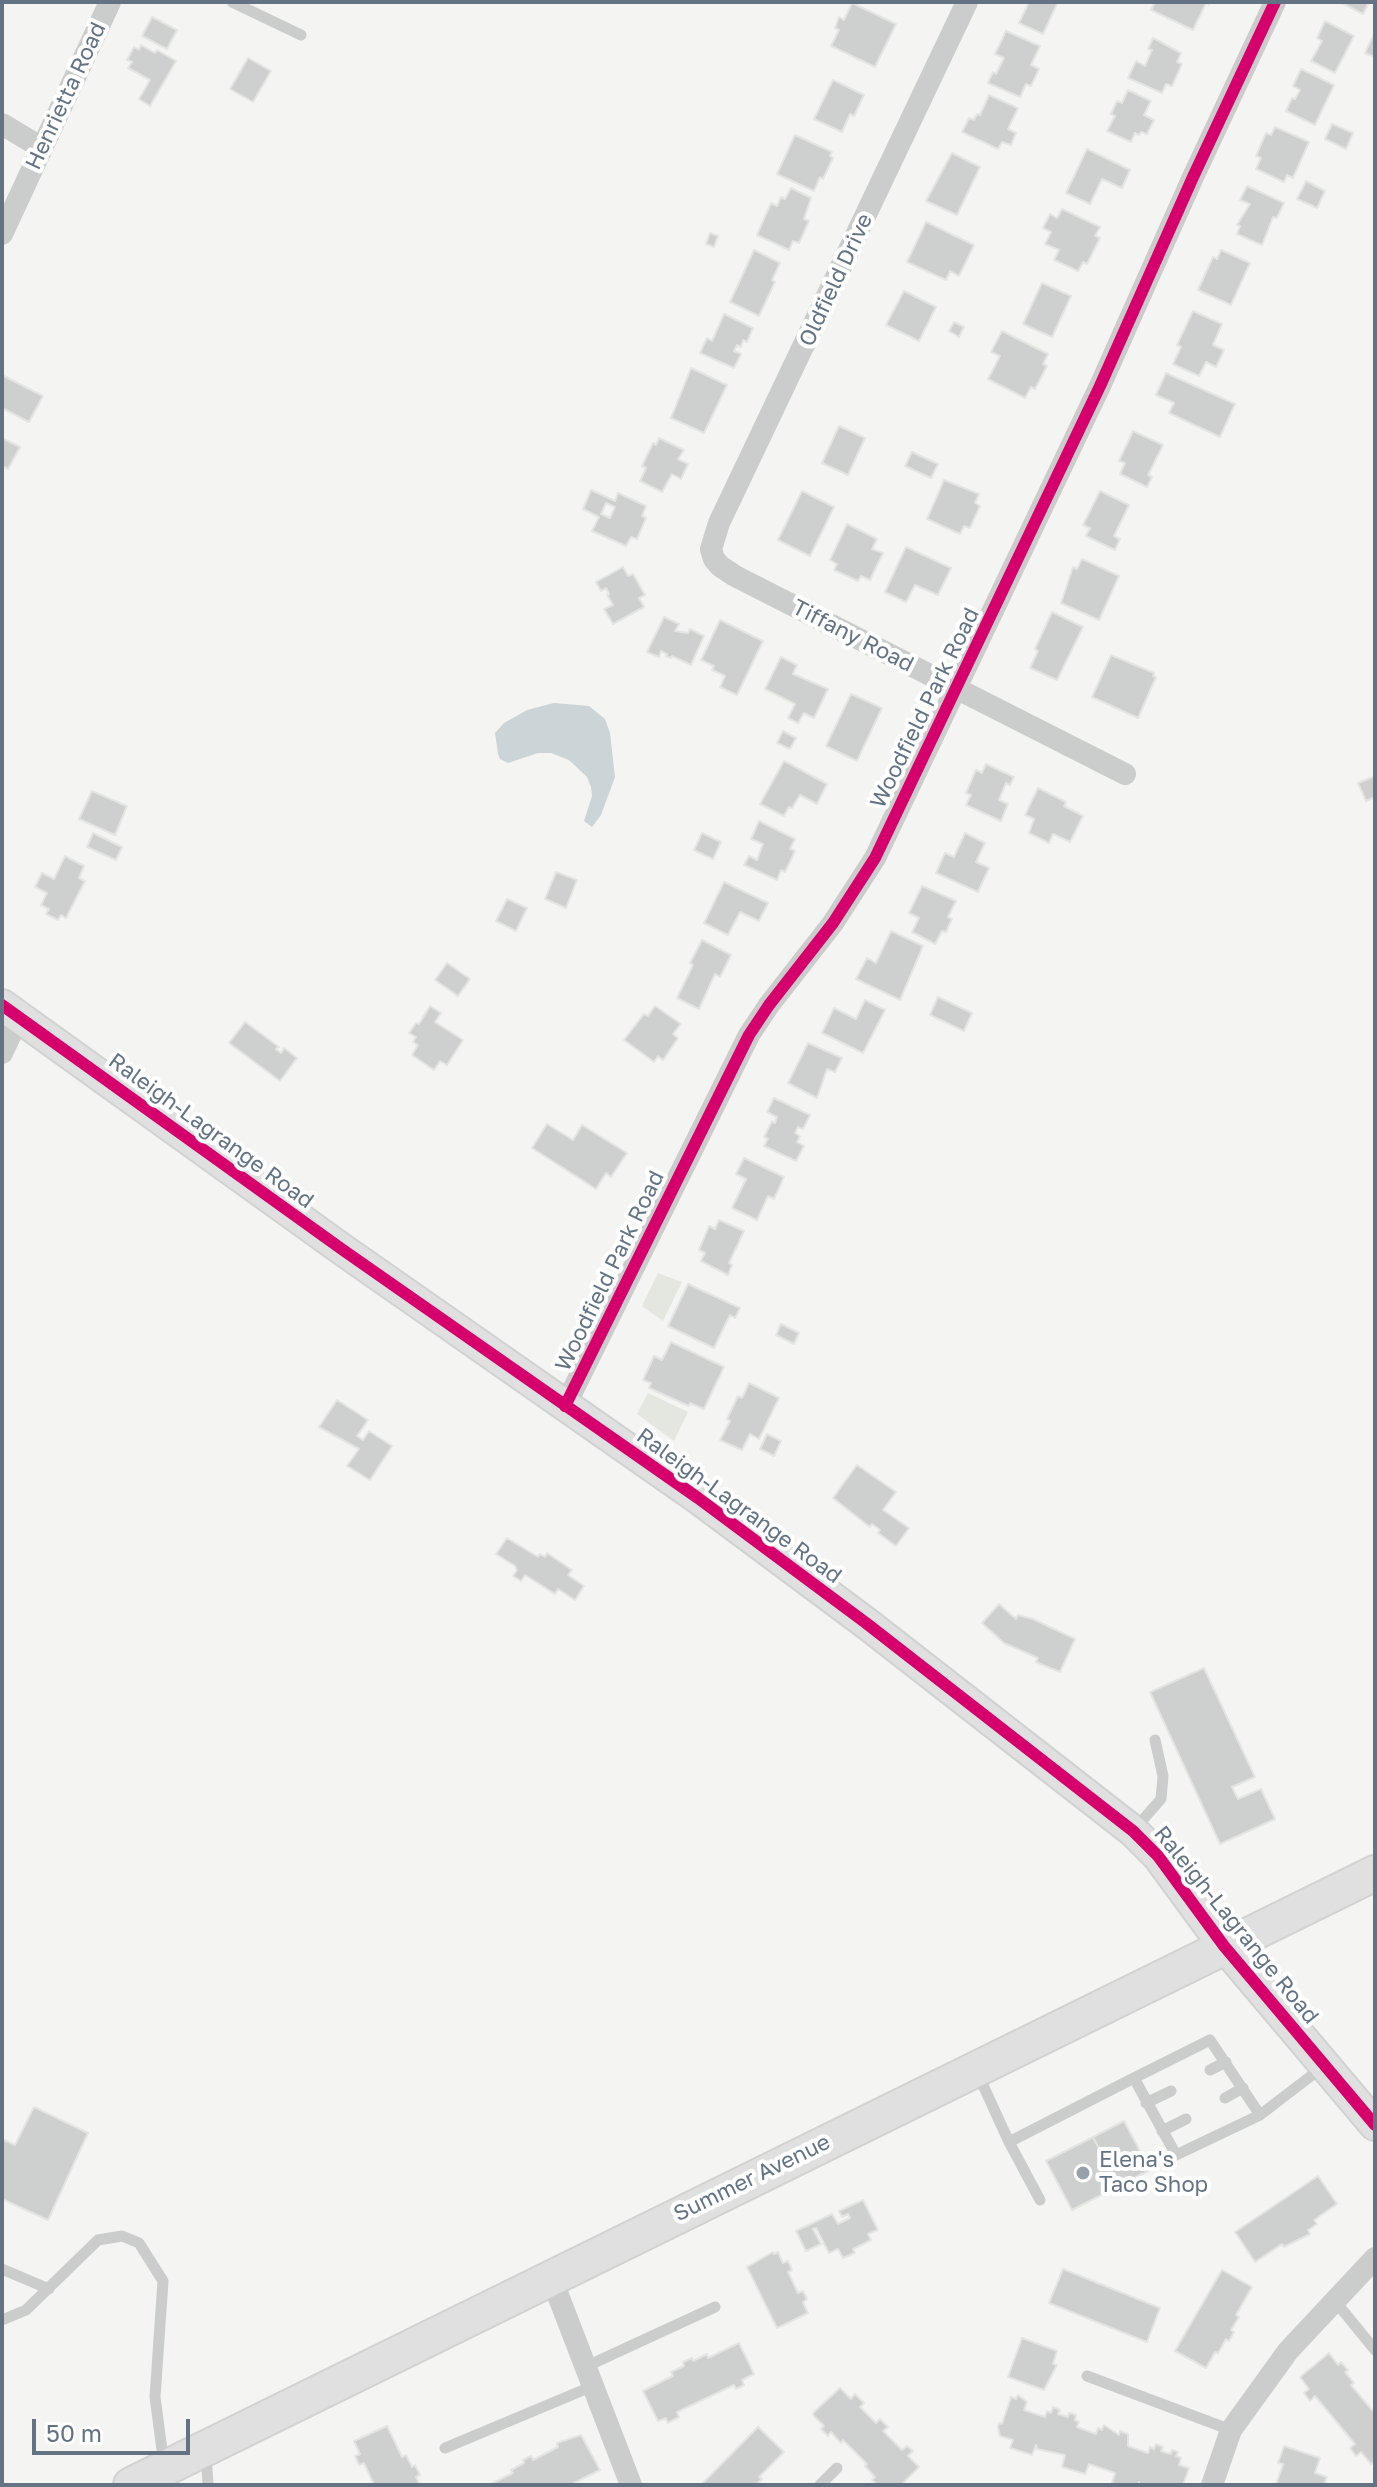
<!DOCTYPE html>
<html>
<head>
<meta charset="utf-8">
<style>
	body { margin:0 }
	#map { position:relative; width:1377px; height:2487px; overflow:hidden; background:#f4f4f2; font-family:"Golos Text",sans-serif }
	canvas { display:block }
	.frame { position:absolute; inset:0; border:4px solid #637383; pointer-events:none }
	.scale { position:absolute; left:32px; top:2419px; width:158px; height:36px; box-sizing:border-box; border:4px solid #637383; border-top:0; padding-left:10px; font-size:24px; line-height:28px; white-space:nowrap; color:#637383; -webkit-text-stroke:6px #fff; paint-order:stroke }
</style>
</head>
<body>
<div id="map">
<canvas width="1377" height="2487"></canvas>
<div class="frame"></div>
<div class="scale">50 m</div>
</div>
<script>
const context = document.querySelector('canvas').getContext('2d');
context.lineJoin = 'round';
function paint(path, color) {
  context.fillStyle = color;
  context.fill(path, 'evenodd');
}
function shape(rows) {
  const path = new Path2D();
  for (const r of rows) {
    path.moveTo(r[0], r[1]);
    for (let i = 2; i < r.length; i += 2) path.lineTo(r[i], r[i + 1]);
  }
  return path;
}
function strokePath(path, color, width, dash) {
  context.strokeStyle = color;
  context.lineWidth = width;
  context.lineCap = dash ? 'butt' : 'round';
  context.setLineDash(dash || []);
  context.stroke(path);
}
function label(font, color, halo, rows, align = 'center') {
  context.font = font + ' "Golos Text",sans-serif';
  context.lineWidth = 8;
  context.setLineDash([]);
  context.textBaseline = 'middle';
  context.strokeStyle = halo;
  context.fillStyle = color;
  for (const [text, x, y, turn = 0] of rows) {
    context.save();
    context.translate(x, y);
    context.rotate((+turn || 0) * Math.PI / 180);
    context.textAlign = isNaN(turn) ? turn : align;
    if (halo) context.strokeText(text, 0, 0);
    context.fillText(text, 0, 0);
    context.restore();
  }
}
paint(shape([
	[658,1273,682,1282,663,1321,642,1306],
	[648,1393,688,1412,674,1441,637,1414]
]), '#e4e7e0');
paint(shape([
	[554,703,589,706,605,719,610,733,615,777,601,815,592,827,584,821,592,796,591,787,587,777,569,760,551,753,538,753,508,763,500,759,498,754,495,733,504,723,527,710]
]), '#cbd4d6');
const building = shape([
	[1029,2,1058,2,1043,34,1019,23,1029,2],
	[1155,2,1210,2,1209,5,1206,3,1193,30,1151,10,1155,2],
	[1340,2,1369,2,1363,14,1340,2],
	[852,3,896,24,875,67,831,46,839,30,835,28,839,17,844,20,852,3],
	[152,17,177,30,167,49,142,36,152,17],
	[1325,21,1354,36,1335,73,1311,61,1322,41,1317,38,1325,21],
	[1006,31,1040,46,1031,65,1039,69,1031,86,1026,84,1020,97,988,83,993,72,996,74,1004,58,995,54,1006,31],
	[1375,32,1375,57,1365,53,1375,32],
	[1153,38,1181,53,1177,62,1182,64,1172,86,1166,84,1162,93,1128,78,1136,61,1145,66,1152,50,1148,49,1153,38],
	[141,45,155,53,157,50,176,61,150,106,139,99,150,80,128,68,132,62,127,60,134,47,139,50,141,45],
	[248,58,271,71,253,102,230,89,248,58],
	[1301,69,1334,85,1315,125,1286,111,1292,98,1295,99,1300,90,1293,86,1301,69],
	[833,80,864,95,854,116,850,114,842,132,814,119,833,80],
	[1128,90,1151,101,1144,115,1154,120,1147,134,1141,132,1139,135,1135,133,1131,142,1107,131,1115,116,1111,114,1117,101,1122,103,1128,90],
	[989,95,1018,108,1008,129,1016,133,1011,145,1002,142,998,149,962,132,969,118,974,120,977,114,980,115,989,95],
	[1332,124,1353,133,1346,149,1325,139,1332,124],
	[1275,127,1309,142,1293,178,1287,175,1284,182,1256,169,1261,158,1256,156,1266,133,1271,135,1275,127],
	[795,135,832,152,830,156,833,158,823,179,820,177,814,191,777,174,795,135],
	[1087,149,1130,170,1122,188,1102,179,1090,204,1066,193,1087,149],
	[952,153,980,167,957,215,926,201,952,153],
	[1306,181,1325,191,1317,208,1297,199,1306,181],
	[1247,186,1284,203,1277,218,1273,217,1262,245,1237,234,1240,226,1237,225,1250,204,1240,200,1247,186],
	[791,188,811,198,804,219,809,221,799,243,793,241,789,250,757,235,771,203,777,206,781,197,785,199,791,188],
	[1062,209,1100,227,1095,236,1100,238,1087,264,1083,262,1078,271,1054,260,1059,250,1045,244,1051,232,1043,228,1050,214,1057,218,1062,209],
	[926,222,974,245,959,276,950,271,946,280,907,262,926,222],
	[710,233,718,236,714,247,706,244,710,233],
	[754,250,780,263,772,280,775,282,759,316,730,302,754,250],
	[1221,250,1250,263,1231,305,1198,290,1213,257,1217,259,1221,250],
	[1042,283,1071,296,1052,337,1023,324,1042,283],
	[904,291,936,307,919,341,886,325,904,291],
	[1193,311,1222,324,1213,345,1224,350,1216,367,1206,362,1199,376,1173,364,1181,347,1177,345,1193,311],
	[724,314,753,328,747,342,743,340,741,347,737,345,734,351,741,354,734,368,700,353,707,338,712,341,724,314],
	[954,322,964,327,959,337,949,331,954,322],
	[1002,331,1048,354,1043,364,1047,366,1035,389,1031,387,1025,398,988,379,1000,356,991,352,1002,331],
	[691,368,727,385,704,433,671,418,691,368],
	[1166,373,1235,404,1220,437,1169,413,1174,403,1156,395,1166,373],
	[2,375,43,396,29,422,2,408,2,375],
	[839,426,865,438,848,475,822,463,839,426],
	[1133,431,1163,445,1148,475,1152,477,1147,487,1120,474,1125,463,1119,461,1133,431],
	[2,438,20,447,8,469,2,466,2,438],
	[659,438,684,450,678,459,688,464,681,479,672,474,662,492,640,481,646,468,642,466,653,443,656,445,659,438],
	[912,452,938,464,931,478,905,466,912,452],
	[944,480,979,494,975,503,980,506,970,528,964,526,960,534,927,519,944,480],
	[591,490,615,501,618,493,646,506,642,516,646,518,637,539,631,537,626,546,592,531,599,517,583,509,591,490],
	[606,503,615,507,610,518,601,514,606,503],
	[802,491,834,507,810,556,778,540,802,491],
	[1100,491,1129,505,1114,536,1120,539,1115,550,1086,536,1090,528,1083,525,1100,491],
	[847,524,877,539,872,549,883,553,870,580,861,576,858,581,834,570,837,564,830,560,847,524],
	[906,547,951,568,938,595,915,585,906,602,885,592,906,547],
	[1082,559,1119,576,1099,620,1061,603,1073,567,1077,569,1082,559],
	[623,567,628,576,633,574,645,595,639,598,644,607,613,624,604,609,613,605,607,595,609,594,606,588,601,591,596,582,623,567],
	[1052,612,1083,627,1057,680,1030,668,1038,651,1035,649,1052,612],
	[664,617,679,624,675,631,688,633,690,629,704,636,691,665,672,656,671,658,666,656,667,654,661,651,659,657,647,652,664,617],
	[720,620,763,641,737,695,720,687,725,676,712,670,714,666,701,660,720,620],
	[1111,655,1154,673,1153,676,1156,677,1138,718,1092,697,1111,655],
	[781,657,797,665,793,674,828,689,814,718,804,713,798,723,788,718,795,704,765,689,781,657],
	[851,694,882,708,857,761,826,746,851,694],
	[783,731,796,738,790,749,777,743,783,731],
	[784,761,827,784,817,804,800,795,792,808,789,807,784,816,760,804,784,761],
	[986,764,1014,777,1010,785,1006,783,999,800,1008,804,1001,821,966,805,971,795,966,793,976,770,982,773,986,764],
	[1375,776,1375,797,1366,801,1358,783,1375,776],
	[1038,788,1066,802,1064,806,1083,816,1070,842,1053,834,1049,843,1029,833,1034,819,1025,815,1038,788],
	[92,791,127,806,115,835,79,819,92,791],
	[759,821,795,839,790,849,795,851,785,872,781,870,777,880,744,865,749,856,757,860,763,844,751,839,759,821],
	[93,833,122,847,116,860,87,847,93,833],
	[702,833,721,842,713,859,694,850,702,833],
	[965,833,985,843,976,862,989,868,978,892,936,873,945,853,954,857,965,833],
	[65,856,84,866,79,878,85,881,66,918,61,915,58,920,46,914,49,909,41,905,47,893,35,887,42,873,54,879,65,856],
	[556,872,577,880,566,908,545,899,556,872],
	[724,882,768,903,759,921,740,912,728,935,704,923,724,882],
	[922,886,956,901,948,917,952,919,946,932,942,931,935,944,912,932,919,918,909,913,922,886],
	[507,899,527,908,516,931,496,921,507,899],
	[891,931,923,946,900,1000,856,979,867,958,876,963,891,931],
	[702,940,731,955,720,977,715,974,699,1009,677,998,693,965,690,963,702,940],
	[447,963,470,979,458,996,435,980,447,963],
	[938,997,972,1013,964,1031,930,1015,938,997],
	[865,1000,885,1010,863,1053,822,1033,834,1008,856,1019,865,1000],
	[430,1006,441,1013,435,1022,463,1040,447,1065,440,1061,434,1070,412,1055,418,1045,413,1042,416,1037,409,1033,416,1023,419,1024,430,1006],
	[655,1006,681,1024,673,1034,678,1038,663,1060,658,1056,654,1062,624,1040,644,1014,648,1016,655,1006],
	[245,1022,279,1047,276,1049,281,1053,284,1048,297,1058,280,1081,229,1043,245,1022],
	[808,1043,842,1058,835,1072,827,1069,817,1098,788,1083,808,1043],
	[774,1098,810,1115,803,1129,798,1127,795,1133,800,1136,797,1142,804,1146,796,1161,764,1146,768,1139,764,1137,772,1121,775,1123,777,1117,767,1112,774,1098],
	[547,1124,573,1140,582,1125,627,1153,611,1177,606,1173,596,1189,532,1148,547,1124],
	[744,1158,784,1177,774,1199,768,1196,757,1220,732,1208,746,1179,736,1174,744,1158],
	[719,1220,744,1231,729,1263,732,1265,728,1275,701,1261,705,1253,699,1250,709,1226,715,1229,719,1220],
	[688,1284,740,1308,735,1318,730,1315,714,1348,668,1326,688,1284],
	[781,1324,799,1333,794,1344,776,1335,781,1324],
	[671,1342,724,1367,704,1409,690,1403,689,1406,649,1388,651,1383,643,1380,654,1356,662,1360,671,1342],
	[749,1383,779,1398,759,1439,750,1434,742,1450,720,1440,730,1421,727,1419,738,1396,742,1398,749,1383],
	[337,1400,368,1420,357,1436,363,1440,369,1431,392,1446,370,1480,347,1466,359,1449,319,1427,337,1400],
	[767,1434,781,1441,774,1456,760,1449,767,1434],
	[857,1465,896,1492,883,1510,909,1528,896,1546,878,1533,880,1530,872,1524,870,1527,833,1498,857,1465],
	[507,1538,538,1557,540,1554,545,1557,547,1553,572,1570,568,1575,584,1586,575,1600,558,1589,555,1594,525,1575,521,1581,513,1576,517,1570,515,1566,496,1554,507,1538],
	[999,1604,1016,1619,1018,1615,1033,1619,1075,1639,1060,1672,1036,1662,1038,1658,1004,1643,982,1623,999,1604],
	[1204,1668,1255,1777,1232,1787,1238,1799,1261,1789,1275,1819,1220,1844,1150,1692,1204,1668],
	[34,2107,88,2133,48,2220,2,2199,2,2139,15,2145,34,2107],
	[1124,2121,1150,2170,1119,2186,1093,2137,1124,2121],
	[1093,2137,1119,2186,1072,2210,1046,2161,1093,2137],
	[1318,2176,1337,2204,1314,2220,1317,2224,1308,2230,1310,2234,1284,2247,1282,2244,1255,2262,1235,2232,1318,2176],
	[863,2200,878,2230,868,2234,871,2240,853,2249,855,2253,843,2258,838,2249,829,2253,816,2228,813,2229,821,2244,806,2251,796,2231,832,2214,838,2224,850,2218,848,2214,842,2217,839,2211,863,2200],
	[773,2252,774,2254,778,2252,783,2263,788,2261,792,2270,788,2272,798,2293,803,2291,807,2299,803,2302,808,2313,777,2328,747,2267,773,2252],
	[1063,2269,1160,2308,1147,2342,1049,2303,1063,2269],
	[1222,2270,1252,2287,1236,2315,1239,2317,1231,2330,1234,2332,1229,2341,1226,2339,1218,2353,1215,2352,1206,2368,1175,2351,1222,2270],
	[1022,2338,1057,2351,1053,2364,1057,2365,1044,2390,1008,2377,1022,2338],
	[739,2343,754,2374,742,2380,744,2385,736,2389,734,2385,677,2412,679,2417,668,2423,666,2418,658,2421,643,2391,673,2376,671,2372,684,2366,683,2362,692,2358,693,2361,707,2354,708,2358,739,2343],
	[1329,2353,1338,2365,1341,2362,1348,2370,1345,2372,1354,2383,1351,2385,1372,2410,1375,2408,1375,2461,1371,2464,1361,2452,1356,2456,1350,2448,1355,2444,1315,2396,1310,2401,1304,2393,1309,2389,1300,2377,1329,2353],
	[840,2388,851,2399,855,2394,864,2403,860,2407,876,2423,880,2419,888,2427,883,2431,902,2450,907,2446,913,2451,908,2456,919,2467,901,2485,878,2485,872,2480,875,2477,865,2466,867,2464,843,2440,841,2443,831,2432,828,2436,821,2429,824,2426,813,2415,814,2412,840,2388],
	[1018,2395,1027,2402,1024,2410,1045,2417,1047,2411,1051,2413,1053,2407,1060,2410,1058,2414,1068,2417,1069,2413,1076,2415,1075,2420,1079,2422,1077,2427,1096,2434,1098,2428,1102,2430,1104,2425,1119,2435,1120,2431,1128,2434,1128,2446,1148,2453,1150,2447,1154,2449,1156,2444,1163,2447,1161,2451,1171,2454,1172,2450,1178,2452,1176,2456,1181,2458,1179,2465,1189,2468,1183,2485,1139,2485,1139,2482,1138,2485,1119,2485,1112,2483,1115,2473,1089,2464,1085,2474,1062,2467,1065,2455,1037,2449,1036,2445,1032,2455,1010,2448,1013,2440,1000,2436,998,2427,999,2423,1002,2424,1011,2397,1016,2399,1018,2395],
	[387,2426,402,2457,406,2455,412,2467,415,2465,420,2475,416,2477,420,2485,374,2485,364,2463,359,2465,355,2456,360,2454,354,2441,387,2426],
	[758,2427,784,2452,759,2477,762,2479,756,2485,701,2485,758,2427],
	[581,2435,600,2470,570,2485,489,2485,513,2473,511,2470,524,2463,523,2460,531,2456,533,2460,558,2447,557,2443,581,2435],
	[1284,2446,1320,2458,1315,2473,1327,2477,1324,2485,1276,2485,1283,2464,1278,2463,1284,2446]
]);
paint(building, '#cecfcf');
strokePath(building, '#e4e4e2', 2);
const secondary = shape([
	[2,1005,343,1250,698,1498,866,1623,1133,1831,1158,1856,1224,1946,1375,2125]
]);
const primary = shape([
	[131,2485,1375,1873]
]);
strokePath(secondary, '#d0d2d2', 34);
strokePath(primary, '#d1d2d1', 38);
strokePath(shape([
	[232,2,301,35],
	[1133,1831,1161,1799,1163,1776,1155,1740],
	[1210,2070,1226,2062],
	[977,2072,1009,2142,1134,2078,1176,2155,1260,2115,1324,2066],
	[1134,2078,1210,2040,1260,2115],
	[1225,2098,1243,2088],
	[1146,2103,1171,2091],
	[1162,2131,1186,2119],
	[1009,2142,1040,2200],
	[2,2269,49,2289],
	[1335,2301,1375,2350],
	[2,2320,26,2310,98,2240,122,2236,139,2243,163,2281,155,2397,164,2465],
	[585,2367,715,2307],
	[1087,2376,1231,2430],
	[445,2448,593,2386],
	[206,2452,208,2485],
	[820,2485,837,2468]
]), '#cbcdcd', 11);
strokePath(shape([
	[967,2,719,523,711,549,714,559,720,566,735,576,1125,774],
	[2,124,42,148],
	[2,234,110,2],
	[2,1053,19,1017],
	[565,1406,749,1035,769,1005,833,923,875,858,1100,386,1193,177,1275,2],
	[551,2277,631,2485],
	[1212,2485,1231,2430,1288,2351,1375,2258]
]), '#cbcdcd', 22);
strokePath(secondary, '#e0e0e0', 30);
strokePath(primary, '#e0e0e0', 34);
strokePath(shape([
	[2,1005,343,1250,698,1498,866,1623,1133,1831,1158,1856,1224,1946,1375,2125],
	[565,1406,749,1035,769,1005,833,923,875,858,1100,386,1193,177,1275,2]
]), '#d6006c', 12);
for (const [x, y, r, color] of [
	[1083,2173,8,"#96a0aa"]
]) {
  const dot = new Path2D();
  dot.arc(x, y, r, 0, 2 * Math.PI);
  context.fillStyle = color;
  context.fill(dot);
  strokePath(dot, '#fff', 3);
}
label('22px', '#637383', '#fff', [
	["Henrietta Road",66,96,-65],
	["Oldfield Drive",836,280,-65],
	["Tiffany Road",853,636,27],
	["Woodfield Park Road",925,708,-64],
	["Raleigh-Lagrange Road",211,1131,36],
	["Woodfield Park Road",610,1271,-64],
	["Raleigh-Lagrange Road",739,1506,36],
	["Raleigh-Lagrange Road",1236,1925,51],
	["Summer Avenue",752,2178,-26]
]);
label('22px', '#637383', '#fff', [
	["Elena's",1099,2160],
	["Taco Shop",1099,2185]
], 'left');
</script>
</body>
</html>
